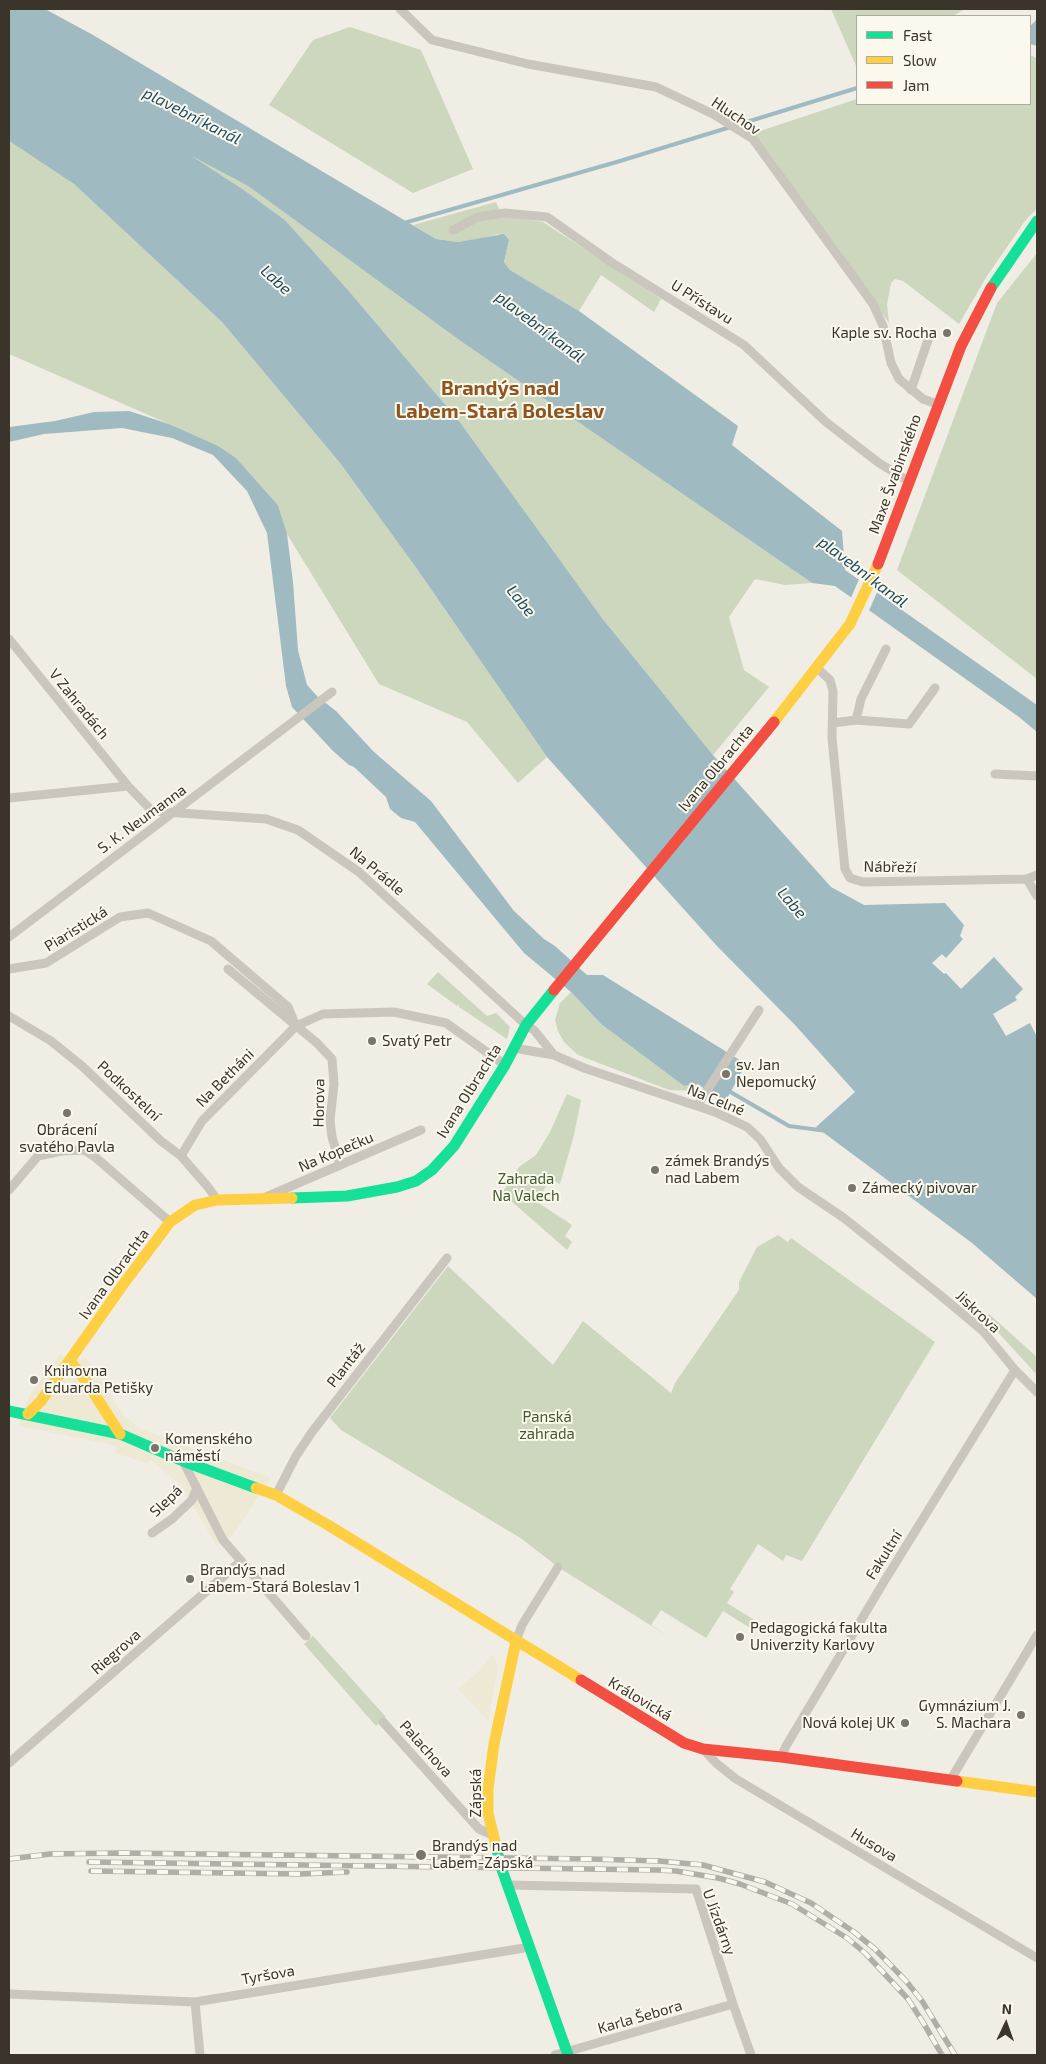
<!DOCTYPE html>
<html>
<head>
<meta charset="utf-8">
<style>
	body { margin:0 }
	#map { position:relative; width:1046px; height:2064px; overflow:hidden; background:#f0ede4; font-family:"Exo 2",sans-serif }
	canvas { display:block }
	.frame { position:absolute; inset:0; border:10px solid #3b342b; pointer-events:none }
	.legend { position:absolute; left:856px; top:15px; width:175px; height:90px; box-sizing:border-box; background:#fbf8ee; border:1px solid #aeaaa0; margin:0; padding:6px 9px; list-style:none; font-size:15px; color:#3b342b }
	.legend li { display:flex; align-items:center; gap:10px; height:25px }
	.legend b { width:25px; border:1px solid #aeaaa0 }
	.north { position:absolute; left:981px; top:1999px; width:50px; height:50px; -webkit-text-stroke:4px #fbf8ee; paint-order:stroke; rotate:3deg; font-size:14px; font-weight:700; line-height:20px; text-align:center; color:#3b342b }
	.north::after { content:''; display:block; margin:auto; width:18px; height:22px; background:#3b342b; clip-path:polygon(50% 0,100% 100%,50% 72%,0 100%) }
</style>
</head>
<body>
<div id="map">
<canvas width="1046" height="2064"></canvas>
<div class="frame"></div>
<ul class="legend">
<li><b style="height:6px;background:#16e098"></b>Fast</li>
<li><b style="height:6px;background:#ffcf43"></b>Slow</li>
<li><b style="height:6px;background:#f24e42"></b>Jam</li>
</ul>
<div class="north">N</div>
</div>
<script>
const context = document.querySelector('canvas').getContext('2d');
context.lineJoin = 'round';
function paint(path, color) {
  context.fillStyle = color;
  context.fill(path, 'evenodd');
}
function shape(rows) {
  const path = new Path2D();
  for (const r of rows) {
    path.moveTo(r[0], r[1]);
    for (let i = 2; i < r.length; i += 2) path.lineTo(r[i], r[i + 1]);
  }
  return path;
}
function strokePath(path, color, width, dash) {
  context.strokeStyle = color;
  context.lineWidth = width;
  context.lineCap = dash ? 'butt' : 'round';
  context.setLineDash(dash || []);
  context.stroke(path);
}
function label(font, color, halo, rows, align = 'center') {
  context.font = font + ' "Exo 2",sans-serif';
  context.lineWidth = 4;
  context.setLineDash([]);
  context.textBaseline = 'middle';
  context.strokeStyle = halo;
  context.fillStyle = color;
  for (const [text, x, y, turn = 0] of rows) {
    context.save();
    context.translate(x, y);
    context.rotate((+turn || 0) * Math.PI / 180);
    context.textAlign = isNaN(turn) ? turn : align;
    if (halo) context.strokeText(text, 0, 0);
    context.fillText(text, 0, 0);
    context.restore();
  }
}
paint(shape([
	[831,9,965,9,953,16,857,16,857,68],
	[350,27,421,50,473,169,413,193,269,105,313,40],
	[1030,55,1037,58,1037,208,1025,221,987,276,959,324,903,281,895,279,891,283,887,304,889,323,765,149,751,134,857,99,857,104,1030,104],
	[9,141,74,184,222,322,340,463,417,569,547,757,518,783,467,722,379,684,287,534,278,505,236,458,169,424,9,354],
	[182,150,248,186,462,342,812,583,785,585,755,579,729,617,744,670,769,687,713,755,602,618,459,421,348,290,286,221,244,190],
	[496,202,502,216,543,222,661,299,654,312,601,275,579,311,510,270,504,262,509,240,498,234,485,238,458,242,436,239,413,225],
	[1037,253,1037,679,897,570,997,303],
	[438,972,487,1016,496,1013,510,1027,507,1039,459,1007,459,1004,457,1006,427,984],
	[571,992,601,1024,684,1086,698,1084,695,1091,669,1090,578,1055,564,1042,558,1031,555,1020,560,1003],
	[567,1094,581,1100,574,1135,560,1184,550,1179,537,1202,572,1225,565,1236,572,1242,567,1250,502,1193,519,1167,536,1155,550,1132],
	[778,1235,788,1242,791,1238,935,1342,802,1561,786,1555,783,1561,758,1544,730,1589,734,1592,727,1603,759,1623,755,1631,723,1611,706,1638,661,1610,651,1625,669,1637,558,1567,522,1539,341,1430,330,1418,448,1266,553,1365,583,1321,671,1393,675,1383,739,1290,739,1282,757,1247],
	[989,1314,1037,1357,1037,1375,985,1318],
	[313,1636,386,1717,376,1726,304,1644]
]), '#ccd7be');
paint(shape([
	[60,1354,65,1356,70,1361,85,1358,88,1360,123,1415,141,1429,271,1478,232,1536,216,1545,182,1486,151,1460,147,1463,115,1453,116,1447,108,1444,19,1426,30,1394],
	[493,1654,498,1668,488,1721,458,1689,478,1672]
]), '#eee9d4');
paint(shape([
	[9,9,45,9,93,35,436,239,458,242,504,234,509,240,504,262,510,270,579,311,738,426,732,445,842,531,845,570,1037,705,1037,732,1019,717,835,586,812,583,462,342,248,186,190,155,244,190,286,221,348,290,459,421,602,618,713,755,831,887,864,905,945,903,964,925,960,936,963,939,946,958,942,954,932,963,944,974,946,973,961,989,994,957,1023,989,1015,997,1017,1000,993,1014,1006,1036,1030,1023,1037,1037,1037,1299,972,1243,816,1127,855,1092,795,1025,716,945,547,757,417,569,340,463,222,322,74,184,9,141],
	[1037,19,1037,46,1030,44,1030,26],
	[129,411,169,424,218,446,236,458,278,505,287,534,293,582,298,650,307,685,318,697,336,711,374,752,431,801,514,911,544,939,555,946,587,975,603,975,746,1064,724,1104,698,1084,684,1086,601,1024,571,992,524,953,415,822,401,818,390,809,386,797,354,767,349,765,333,751,292,707,286,686,267,533,247,491,213,455,172,438,122,428,44,434,9,442,9,427,55,421,94,412]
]), '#a0bac2');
paint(shape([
	[860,577,878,590,868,613,850,600]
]), '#f0ede4');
strokePath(shape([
	[404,223,620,161,857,88],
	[727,1090,789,1126,827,1131]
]), '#a0bac2', 4);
strokePath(shape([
	[400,9,432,40,528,64,656,87,713,114,753,139,873,304,883,326,891,363,899,379,923,399,937,404],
	[453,230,478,217,505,213,547,217,611,262,744,345,826,422,879,463,910,482],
	[911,390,930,334],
	[9,639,128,786,152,811,266,819,298,830,359,872,526,1025,534,1030,554,1055],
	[817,668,830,680,833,691,832,738,845,869,850,878,863,882,1027,879,1037,875],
	[856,720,861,699,886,649],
	[833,723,856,720,909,724,935,688],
	[995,774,1037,776],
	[9,798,128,786],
	[1027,879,1037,896],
	[9,937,332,692],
	[9,969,46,963,120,917,148,913,211,941,288,1007,296,1026],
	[228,969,317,1043,332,1059,334,1084,330,1120,332,1137,340,1164],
	[9,1016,51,1041,82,1066,161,1141,181,1156,208,1187,217,1200],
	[514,1048,554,1055,584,1068,715,1112,747,1127,760,1139,779,1168,798,1187,844,1218,940,1295,983,1331,1015,1370,1037,1392],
	[697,1106,759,1010],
	[181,1156,202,1121,296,1026,323,1014,394,1012,446,1023,505,1065],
	[9,1190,38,1156,62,1151,84,1150,95,1157,170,1222],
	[266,1197,421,1130],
	[183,1461,223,1540,306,1636],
	[276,1495,296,1456,312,1432,447,1258],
	[152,1533,172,1519,192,1500,197,1488],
	[516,1641,522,1625,558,1567],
	[383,1722,479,1829,493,1835],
	[703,1749,716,1763,736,1779,1037,1958],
	[781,1757,786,1746,885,1580,1015,1370],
	[9,1763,240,1562],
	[951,1779,1037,1635],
	[507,1885,696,1889,733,2004,751,2055],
	[9,1994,195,2002,530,1947],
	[195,2002,200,2055],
	[555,2055,733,2004]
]), '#cac6bd', 9);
strokePath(shape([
	[991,288,1037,221],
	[292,1198,347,1196,397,1187,416,1181,432,1170,454,1146,505,1065,526,1025,554,990],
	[9,1411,120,1434,183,1461,256,1488],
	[496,1846,501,1867,568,2055]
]), '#16e098', 11);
strokePath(shape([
	[774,722,850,624,878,564],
	[70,1361,86,1381,120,1434],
	[28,1414,41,1401,122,1286,170,1222,195,1205,217,1200,292,1198],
	[256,1488,276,1495,328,1525,581,1680],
	[957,1781,1037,1792],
	[496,1846,488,1813,488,1789,494,1744,516,1641]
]), '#ffcf43', 11);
strokePath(shape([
	[878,564,961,346,991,288],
	[554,990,774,722],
	[581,1680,684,1743,703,1749,781,1757,957,1781]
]), '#f24e42', 11);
const rail = shape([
	[9,1859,50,1854,121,1853,590,1859,659,1861,703,1865,765,1882,787,1892,811,1903,854,1932,875,1949,906,1981,922,2001,955,2055],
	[89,1862,658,1870,676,1871,718,1878,740,1884,792,1904,847,1938,865,1953,908,1999,924,2024,942,2055],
	[91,1871,299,1874,347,1872]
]);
strokePath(rail, '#b1aea8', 5.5);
strokePath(rail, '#fbf8ee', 4, [11]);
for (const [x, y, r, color] of [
	[947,333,5,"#7a756c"],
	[372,1041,5,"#7a756c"],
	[726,1074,5,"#7a756c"],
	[67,1113,5,"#7a756c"],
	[655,1170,5,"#7a756c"],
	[852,1188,5,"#7a756c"],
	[34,1380,5,"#7a756c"],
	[155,1448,5,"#7a756c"],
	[190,1579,5,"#7a756c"],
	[740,1637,5,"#7a756c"],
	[1021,1715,5,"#7a756c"],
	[905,1723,5,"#7a756c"],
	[421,1855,6,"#7a756c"]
]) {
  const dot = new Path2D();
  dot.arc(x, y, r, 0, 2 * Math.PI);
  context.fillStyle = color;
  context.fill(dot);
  strokePath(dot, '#fbf8ee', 2);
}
label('15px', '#3b342b', '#fbf8ee', [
	["Hluchov",736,116,34],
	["U Přístavu",702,302,32],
	["Maxe Švabinského",895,474,-70],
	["V Zahradách",79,704,51],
	["Ivana Olbrachta",716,768,-50],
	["S. K. Neumanna",142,819,-36],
	["Nábřeží",890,867,1],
	["Na Prádle",377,871,40],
	["Piaristická",76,929,-32],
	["Na Betháni",225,1078,-45],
	["Podkostelní",129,1091,43],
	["Ivana Olbrachta",469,1091,-58],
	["Na Celné",716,1100,22],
	["Horova",319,1103,-89],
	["Na Kopečku",336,1152,-23],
	["Ivana Olbrachta",114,1274,-54],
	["Jiskrova",978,1312,43],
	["Plantáž",346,1365,-52],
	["Slepá",166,1501,-44],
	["Fakultní",884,1555,-58],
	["Riegrova",116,1652,-41],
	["Královická",640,1699,31],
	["Palachova",426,1749,48],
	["Zápská",476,1793,-90],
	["Husova",874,1845,31],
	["U Jízdárny",719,1922,70],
	["Tyršova",268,1975,-10],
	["Karla Šebora",640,2017,-16]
]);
label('15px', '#3b342b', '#fbf8ee', [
	["Kaple sv. Rocha",937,333,"right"],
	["Svatý Petr",382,1041],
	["sv. Jan",736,1065],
	["Nepomucký",736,1082],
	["Obrácení",67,1130,"center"],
	["svatého Pavla",67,1147,"center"],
	["zámek Brandýs",665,1161],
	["nad Labem",665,1178],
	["Zámecký pivovar",862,1188],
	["Knihovna",44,1371],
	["Eduarda Petišky",44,1388],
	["Komenského",165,1439],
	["náměstí",165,1456],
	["Brandýs nad",200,1570],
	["Labem-Stará Boleslav 1",200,1587],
	["Pedagogická fakulta",750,1628],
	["Univerzity Karlovy",750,1645],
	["Gymnázium J.",1011,1706,"right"],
	["S. Machara",1011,1723,"right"],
	["Nová kolej UK",895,1723,"right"],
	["Brandýs nad",432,1846],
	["Labem-Zápská",432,1863]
], 'left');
label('15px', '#3f5b2d', '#fbf8ee', [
	["Zahrada",526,1179],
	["Na Valech",526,1196],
	["Panská",547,1417],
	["zahrada",547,1434]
]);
label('italic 16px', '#1e4b5f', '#fbf8ee', [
	["plavební kanál",192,116,27],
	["Labe",276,280,42],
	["plavební kanál",540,327,37],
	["plavební kanál",863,572,37],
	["Labe",521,601,51],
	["Labe",792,903,49]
]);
label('bold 20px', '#8e5520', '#fbf8ee', [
	["Brandýs nad",500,388],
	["Labem-Stará Boleslav",500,411]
]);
</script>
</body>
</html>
